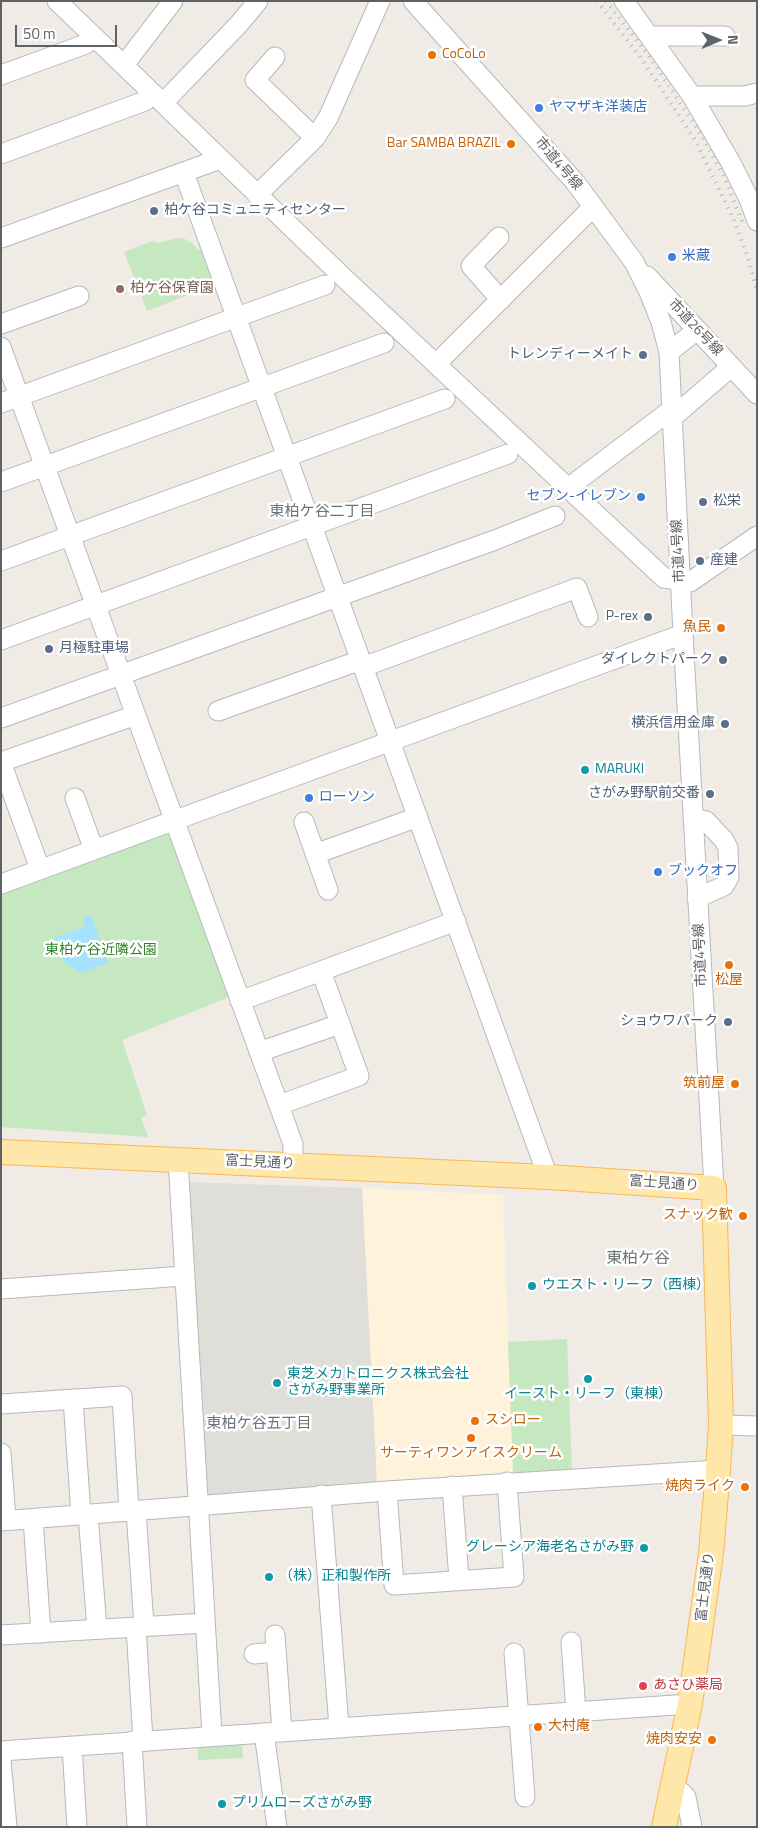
<!DOCTYPE html>
<html>
<head>
<meta charset="utf-8">
<style>
	body { margin:0 }
	#map { position:relative; width:758px; height:1828px; overflow:hidden; background:#f0ece5; font-family:"Titillium Web",sans-serif }
	canvas { display:block }
	.frame { position:absolute; inset:0; border:2px solid #5c6266; pointer-events:none }
	.north { position:absolute; left:693px; top:15px; width:50px; height:50px; -webkit-text-stroke:4px #fff; paint-order:stroke; rotate:89deg; font-size:14px; font-weight:700; line-height:20px; text-align:center; color:#5c6266 }
	.north::after { content:''; display:block; margin:auto; width:18px; height:22px; background:#5c6266; clip-path:polygon(50% 0,100% 100%,50% 72%,0 100%) }
	.scale { position:absolute; left:15px; top:25px; width:102px; height:22px; box-sizing:border-box; border:2px solid #5c6266; border-top:0; padding-left:6px; font-size:15px; line-height:18px; white-space:nowrap; color:#5c6266; -webkit-text-stroke:4px #fff; paint-order:stroke }
</style>
</head>
<body>
<div id="map">
<canvas width="758" height="1828"></canvas>
<div class="frame"></div>
<div class="north">N</div>
<div class="scale">50 m</div>
</div>
<script>
const context = document.querySelector('canvas').getContext('2d');
context.lineJoin = 'round';
function paint(path, color) {
  context.fillStyle = color;
  context.fill(path, 'evenodd');
}
function shape(rows) {
  const path = new Path2D();
  for (const r of rows) {
    path.moveTo(r[0], r[1]);
    for (let i = 2; i < r.length; i += 2) path.lineTo(r[i], r[i + 1]);
  }
  return path;
}
function strokePath(path, color, width, dash) {
  context.strokeStyle = color;
  context.lineWidth = width;
  context.lineCap = dash ? 'butt' : 'round';
  context.setLineDash(dash || []);
  context.stroke(path);
}
function label(font, color, halo, rows, align = 'center') {
  context.font = font + ' "Titillium Web","Noto Sans JP",sans-serif';
  context.lineWidth = 5;
  context.setLineDash([]);
  context.textBaseline = 'middle';
  context.strokeStyle = halo;
  context.fillStyle = color;
  for (const [text, x, y, turn = 0] of rows) {
    context.save();
    context.translate(x, y);
    context.rotate((+turn || 0) * Math.PI / 180);
    context.textAlign = isNaN(turn) ? turn : align;
    if (halo) context.strokeText(text, 0, 0);
    context.fillText(text, 0, 0);
    context.restore();
  }
}
paint(shape([
	[362,1188,503,1195,513,1473,507,1476,377,1485]
]), '#fff2da');
paint(shape([
	[186,1182,362,1188,377,1485,206,1497]
]), '#e0ded9');
paint(shape([
	[177,238,185,239,192,243,198,250,204,248,218,283,147,311,124,252,152,241,158,243],
	[171,828,232,996,122,1040,147,1115,141,1118,148,1137,1,1127,1,890],
	[567,1339,572,1471,513,1473,508,1342],
	[242,1741,243,1758,198,1760,197,1743]
]), '#c5e8c0');
paint(shape([
	[91,915,108,963,81,973,64,962,57,949,55,937,57,934,58,937,85,927,83,918]
]), '#a5e2ff');
const minor = shape([
	[57,1,343,277,664,578,690,582,757,536],
	[413,1,575,182,634,262,649,292,661,322,669,352,683,634,714,1188],
	[624,1,692,96,731,163,749,199,757,221],
	[649,36,725,36],
	[275,57,255,80,315,138],
	[124,65,173,1],
	[1,75,86,44],
	[692,96,745,96,757,93],
	[163,103,239,24,258,1],
	[1,154,145,101],
	[184,173,548,1177],
	[257,195,315,138,328,118,380,1],
	[499,237,471,266,501,300],
	[1,238,220,159],
	[647,276,757,394],
	[1,324,79,296],
	[1,347,293,1144,293,1165],
	[669,352,697,330],
	[436,364,593,207],
	[1,403,325,285],
	[673,417,731,367],
	[1,482,384,343],
	[568,488,672,409],
	[1,561,445,399],
	[1,640,508,454],
	[363,667,577,588,588,617],
	[218,711,361,660],
	[1,718,495,540,555,516],
	[1,762,136,715],
	[1,762,40,869],
	[75,798,94,850],
	[693,819,706,821,724,840,728,848,729,877,724,886,697,898],
	[304,822,328,890],
	[315,854,418,817],
	[1,884,683,634],
	[240,1001,456,921],
	[259,1052,340,1024],
	[279,1105,359,1076,321,971],
	[178,1159,212,1736],
	[1,1289,184,1276],
	[73,1399,81,1515],
	[1,1404,122,1396,129,1511],
	[721,1425,757,1426],
	[1,1453,6,1520],
	[452,1486,459,1580],
	[387,1491,394,1585,514,1577,507,1482],
	[321,1495,339,1727],
	[136,1511,144,1626],
	[88,1514,97,1629],
	[33,1519,41,1633],
	[1,1521,387,1491,718,1470],
	[136,1627,143,1741],
	[1,1635,205,1623],
	[275,1635,282,1732],
	[571,1642,576,1712],
	[514,1653,525,1797],
	[254,1654,276,1652],
	[264,1733,277,1827],
	[132,1741,137,1827],
	[72,1746,77,1827],
	[1,1751,690,1704],
	[1,1760,7,1827],
	[672,1790,681,1792,686,1797,692,1827]
]);
const major = shape([
	[1,1152,548,1177,714,1188,721,1425,718,1470,711,1553,690,1704,664,1827]
]);
strokePath(minor, '#b5b8bc', 21);
strokePath(major, '#f9b754', 26);
strokePath(minor, '#fff', 19);
strokePath(major, '#ffe7aa', 24);
strokePath(shape([
	[597,1,643,61,695,140,734,220,749,261,757,291],
	[606,1,649,56,702,136,724,177,744,226]
]), '#b4b5b6', 4, [1, 6]);
for (const [x, y, r, color] of [
	[432,55,5,"#e8710a"],
	[539,108,5,"#3f7fe0"],
	[511,144,5,"#e8710a"],
	[154,211,5,"#5c6f8a"],
	[672,257,5,"#3f7fe0"],
	[120,289,5,"#8d6e63"],
	[643,355,5,"#5c6f8a"],
	[641,497,5,"#3f7fe0"],
	[703,502,5,"#5c6f8a"],
	[700,561,5,"#5c6f8a"],
	[648,617,5,"#5c6f8a"],
	[721,628,5,"#e8710a"],
	[49,649,5,"#5c6f8a"],
	[723,660,5,"#5c6f8a"],
	[725,724,5,"#5c6f8a"],
	[585,770,5,"#0f9aa8"],
	[710,794,5,"#5c6f8a"],
	[309,798,5,"#3f7fe0"],
	[658,872,5,"#3f7fe0"],
	[729,965,5,"#e8710a"],
	[728,1022,5,"#5c6f8a"],
	[735,1084,5,"#e8710a"],
	[743,1216,5,"#e8710a"],
	[532,1286,5,"#0f9aa8"],
	[588,1379,5,"#0f9aa8"],
	[277,1383,5,"#0f9aa8"],
	[475,1421,5,"#e8710a"],
	[471,1438,5,"#e8710a"],
	[745,1487,5,"#e8710a"],
	[644,1548,5,"#0f9aa8"],
	[269,1577,5,"#0f9aa8"],
	[643,1686,5,"#e0444e"],
	[538,1727,5,"#e8710a"],
	[712,1740,5,"#e8710a"],
	[222,1804,5,"#0f9aa8"]
]) {
  const dot = new Path2D();
  dot.arc(x, y, r, 0, 2 * Math.PI);
  context.fillStyle = color;
  context.fill(dot);
  strokePath(dot, '#fff', 2);
}
label('14px', '#c56008', '#fff', [
	["CoCoLo",442,55,"left"],
	["Bar SAMBA BRAZIL",501,144],
	["魚民",711,628],
	["松屋",729,981,"center"],
	["筑前屋",725,1084],
	["スナック歓",733,1216],
	["スシロー",485,1421,"left"],
	["サーティワンアイスクリーム",471,1454,"center"],
	["焼肉ライク",735,1487],
	["大村庵",548,1727,"left"],
	["焼肉安安",702,1740]
], 'right');
label('14px', '#366cbe', '#fff', [
	["ヤマザキ洋装店",549,108],
	["米蔵",682,257],
	["セブン-イレブン",631,497,"right"],
	["ローソン",319,798],
	["ブックオフ",668,872]
], 'left');
label('14px', '#5c6266', '#fff', [
	["市道4号線",558,164,50],
	["市道26号線",695,328,47],
	["市道4号線",679,551,-93],
	["市道4号線",701,955,-93],
	["富士見通り",260,1163,3],
	["富士見通り",664,1184,4],
	["富士見通り",706,1587,-83]
]);
label('14px', '#4e5e75', '#fff', [
	["柏ケ谷コミュニティセンター",164,211,"left"],
	["トレンディーメイト",633,355],
	["松栄",713,502,"left"],
	["産建",710,561,"left"],
	["P-rex",638,617],
	["月極駐車場",59,649,"left"],
	["ダイレクトパーク",713,660],
	["横浜信用金庫",715,724],
	["さがみ野駅前交番",700,794],
	["ショウワパーク",718,1022]
], 'right');
label('14px', '#785e54', '#fff', [
	["柏ケ谷保育園",130,289]
], 'left');
label('14px', '#0d838f', '#fff', [
	["MARUKI",595,770],
	["ウエスト・リーフ（西棟）",542,1286],
	["東芝メカトロニクス株式会社",287,1375],
	["さがみ野事業所",287,1391],
	["イースト・リーフ（東棟）",588,1395,"center"],
	["グレーシア海老名さがみ野",634,1548,"right"],
	["（株）正和製作所",279,1577],
	["プリムローズさがみ野",232,1804]
], 'left');
label('14px', '#35822f', '#fff', [
	["東柏ケ谷近隣公園",101,951]
]);
label('14px', '#be3a42', '#fff', [
	["あさひ薬局",653,1686]
], 'left');
label('15px', '#6d7478', '#fff', [
	["東柏ケ谷二丁目",322,512],
	["東柏ケ谷五丁目",259,1424]
]);
label('16px', '#6d7478', '#fff', [
	["東柏ケ谷",638,1259]
]);
</script>
</body>
</html>
